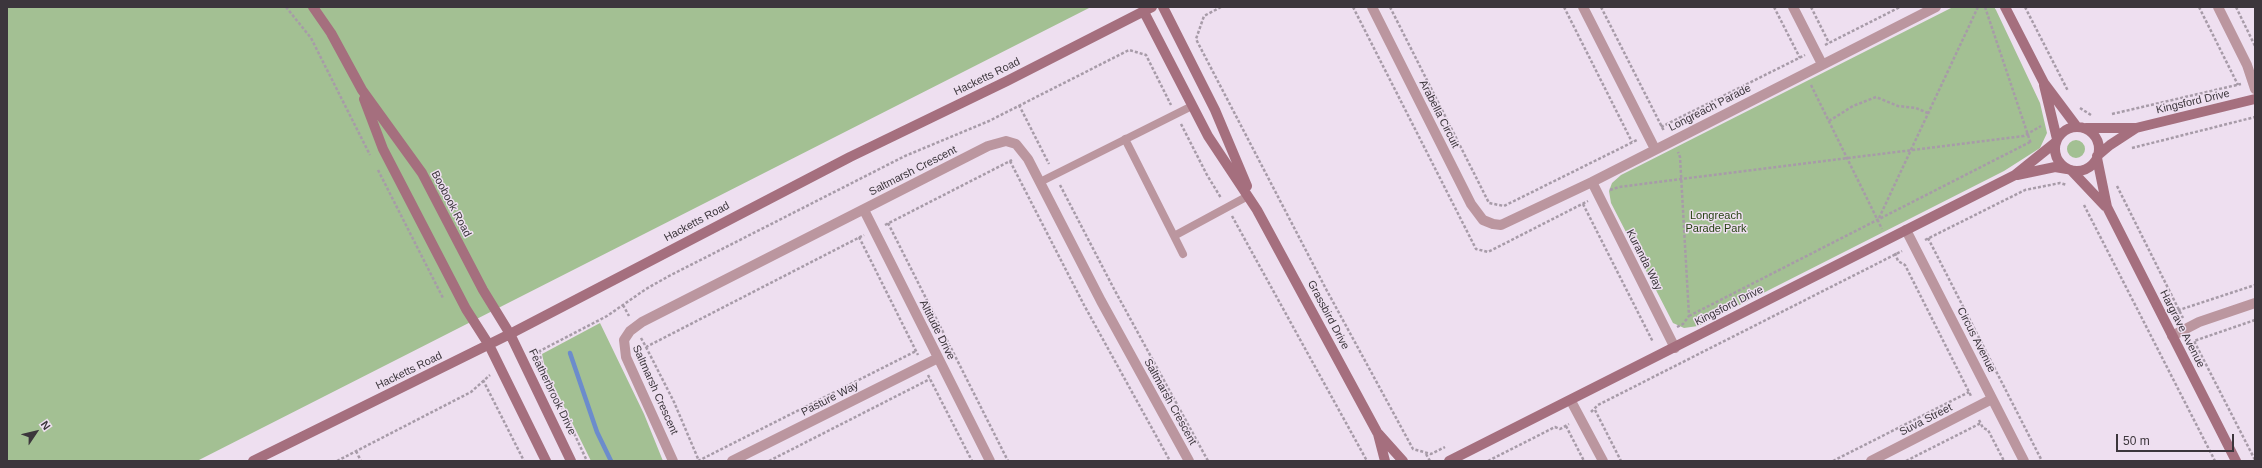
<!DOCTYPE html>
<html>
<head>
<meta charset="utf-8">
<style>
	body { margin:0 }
	#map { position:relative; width:2262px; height:468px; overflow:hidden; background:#eedff0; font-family:Helvetica,sans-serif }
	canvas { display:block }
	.frame { position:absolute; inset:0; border:8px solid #3c363c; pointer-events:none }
	.north { position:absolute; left:16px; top:412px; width:40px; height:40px; -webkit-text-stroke:3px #eedff0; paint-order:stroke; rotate:55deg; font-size:11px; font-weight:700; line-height:16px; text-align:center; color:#3c363c }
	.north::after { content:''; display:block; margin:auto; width:14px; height:18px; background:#3c363c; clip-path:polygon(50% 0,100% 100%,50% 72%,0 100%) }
	.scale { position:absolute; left:2116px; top:434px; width:118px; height:18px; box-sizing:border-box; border:2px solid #3c363c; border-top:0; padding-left:5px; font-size:12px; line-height:14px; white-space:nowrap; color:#3c363c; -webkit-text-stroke:3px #eedff0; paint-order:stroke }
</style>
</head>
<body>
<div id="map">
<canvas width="2262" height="468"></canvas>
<div class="frame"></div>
<div class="north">N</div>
<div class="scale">50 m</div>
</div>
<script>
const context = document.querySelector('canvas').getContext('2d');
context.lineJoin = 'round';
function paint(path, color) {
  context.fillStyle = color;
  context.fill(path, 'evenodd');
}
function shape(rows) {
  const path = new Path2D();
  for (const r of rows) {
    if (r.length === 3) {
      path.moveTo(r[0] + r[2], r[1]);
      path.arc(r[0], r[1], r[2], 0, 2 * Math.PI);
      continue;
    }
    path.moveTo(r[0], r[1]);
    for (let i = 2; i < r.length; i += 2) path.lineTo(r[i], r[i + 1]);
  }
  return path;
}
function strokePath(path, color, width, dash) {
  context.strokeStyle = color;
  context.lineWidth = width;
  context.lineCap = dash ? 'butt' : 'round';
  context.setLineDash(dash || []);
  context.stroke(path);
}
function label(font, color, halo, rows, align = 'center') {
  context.font = font + ' Helvetica,sans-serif';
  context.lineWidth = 3;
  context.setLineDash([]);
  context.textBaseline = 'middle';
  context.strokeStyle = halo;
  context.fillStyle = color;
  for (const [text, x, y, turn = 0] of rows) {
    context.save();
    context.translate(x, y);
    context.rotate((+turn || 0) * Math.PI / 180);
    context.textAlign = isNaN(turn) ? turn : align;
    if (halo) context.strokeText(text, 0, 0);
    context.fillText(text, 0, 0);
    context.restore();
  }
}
paint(shape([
	[7,7,1091,7,197,461,7,461],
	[1953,7,1994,7,1996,10,2040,103,2047,133,2040,148,2004,171,1698,326,1684,328,1673,323,1611,203,1609,191,1612,183,1621,175],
	[2076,149,9],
	[600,323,644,414,663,461,591,461,545,368,542,354]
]), '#a3c093');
strokePath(shape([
	[570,353,597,432,611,461]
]), '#6c8ccc', 4.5);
strokePath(shape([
	[286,7,311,38,370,155],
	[1221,7,1204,16,1196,39,1198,43,1326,289,1413,449,1431,454,1445,447],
	[1353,7,1476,249,1488,252,1588,201],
	[1390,7,1489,203,1504,206,1637,140],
	[1564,7,1632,142],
	[1601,7,1664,131],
	[1774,7,1800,58],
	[1811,7,1829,43],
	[1985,7,2031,144],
	[2025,7,2068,91],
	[2199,7,2238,85],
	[2236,7,2255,46],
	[1825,45,1900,7],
	[1811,85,1882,229],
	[1019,105,1049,164],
	[2080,108,2091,115],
	[2112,114,2241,84],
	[1829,121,1853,106,1876,97,1898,106,1916,108,1930,114],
	[1181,124,1207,175,1221,198],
	[1661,127,1805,55],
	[2132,148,2255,117],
	[1010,161,1084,305,1170,461],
	[378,170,443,298],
	[1060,185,1114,289,1208,461],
	[2117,186,2183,318],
	[1610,190,1619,187,1681,179,2024,136,2041,126],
	[1583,204,1653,342],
	[2084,205,2215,461],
	[1232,216,1367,461],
	[1879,218,1978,7],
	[888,223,1008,461],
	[885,225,1012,160],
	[859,237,918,355],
	[1928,238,2042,461],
	[1925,240,2025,190,2060,183,2067,185],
	[1895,253,1898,261,1905,265,1971,396],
	[623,305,629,316],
	[2173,312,2255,285],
	[1689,316,2030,142],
	[2255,320,2194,341,2255,460],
	[1677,327,1683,324,1689,316,1680,157,1678,152],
	[641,338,646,347,864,235],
	[646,347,674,402,699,461],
	[539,351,542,365,587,461],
	[534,354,607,316,646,289,669,276,905,156,989,121,1129,50,1146,55,1171,105],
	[928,375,972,461],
	[483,380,524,461],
	[1595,410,1621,461],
	[1591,412,1598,405,1902,251],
	[1979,420,1983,428,1988,430,2004,461],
	[1566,426,1584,461],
	[356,451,361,461],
	[1426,454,1430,461],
	[337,461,471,392,490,375],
	[698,461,916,351],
	[769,461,930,379],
	[1488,461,1555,427,1560,429,1569,424],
	[1833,461,1969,392],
	[1906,461,1981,423]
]), '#a79ba8', 2.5, [3, 2]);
strokePath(shape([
	[1125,139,1174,236,1248,196],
	[1040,182,1192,106],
	[1174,236,1183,254]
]), '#bb969f', 8);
strokePath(shape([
	[1372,7,1471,204,1483,220,1493,224,1501,225,1592,182,1936,7],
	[1583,7,1655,149],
	[1793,7,1822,64],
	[2218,7,2247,65,2255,89],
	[1592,182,1675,348],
	[864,210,990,461],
	[1906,230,2024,461],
	[2172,336,2199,322,2255,303],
	[1571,401,1603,461],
	[673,461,626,357,624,340,630,331,642,322,988,146,1006,141,1016,144,1028,159,1101,301,1189,461],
	[732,461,938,358],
	[1871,461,1992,399]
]), '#bb969f', 10);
strokePath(shape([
	[313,7,331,33,362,90,422,173,483,290,510,334,571,461],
	[1163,7,1215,110,1247,186],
	[2005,7,2044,83,2077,127],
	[1144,12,1208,136,1257,210,1377,432,1403,461],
	[2044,85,2057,139],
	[364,99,383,149,466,309,489,345,546,461],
	[2077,149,22],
	[2086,128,2136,128,2255,99],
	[2097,156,2110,145,2136,128],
	[2097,158,2107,207,2236,461],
	[2071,170,2105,206],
	[2017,175,2055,167,2067,169],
	[1378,434,1385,461],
	[253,461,510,334,850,157,1007,81,1152,7],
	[1449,461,2015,175,2056,142]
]), '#a56f7e', 10);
label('11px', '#3c363c', '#eedff0', [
	["Hacketts Road",987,77,-26],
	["Kingsford Drive",2193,102,-13],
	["Longreach Parade",1710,108,-27],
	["Arabella Circuit",1439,114,63],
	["Saltmarsh Crescent",913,171,-27],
	["Boobook Road",451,204,62],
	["Hacketts Road",697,222,-28],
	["Kuranda Way",1644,260,63],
	["Kingsford Drive",1729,306,-27],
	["Grassbird Drive",1328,315,62],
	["Hargrave Avenue",2182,329,63],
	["Altitude Drive",937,330,63],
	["Circus Avenue",1976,340,63],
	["Hacketts Road",409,371,-26],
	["Saltmarsh Crescent",655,390,66],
	["Featherbrook Drive",552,392,64],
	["Pasture Way",830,399,-27],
	["Saltmarsh Crescent",1170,402,61],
	["Suva Street",1926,420,-27]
]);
label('11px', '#264112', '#eedff0', [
	["Longreach",1716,216],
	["Parade Park",1716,229]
]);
</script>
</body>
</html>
